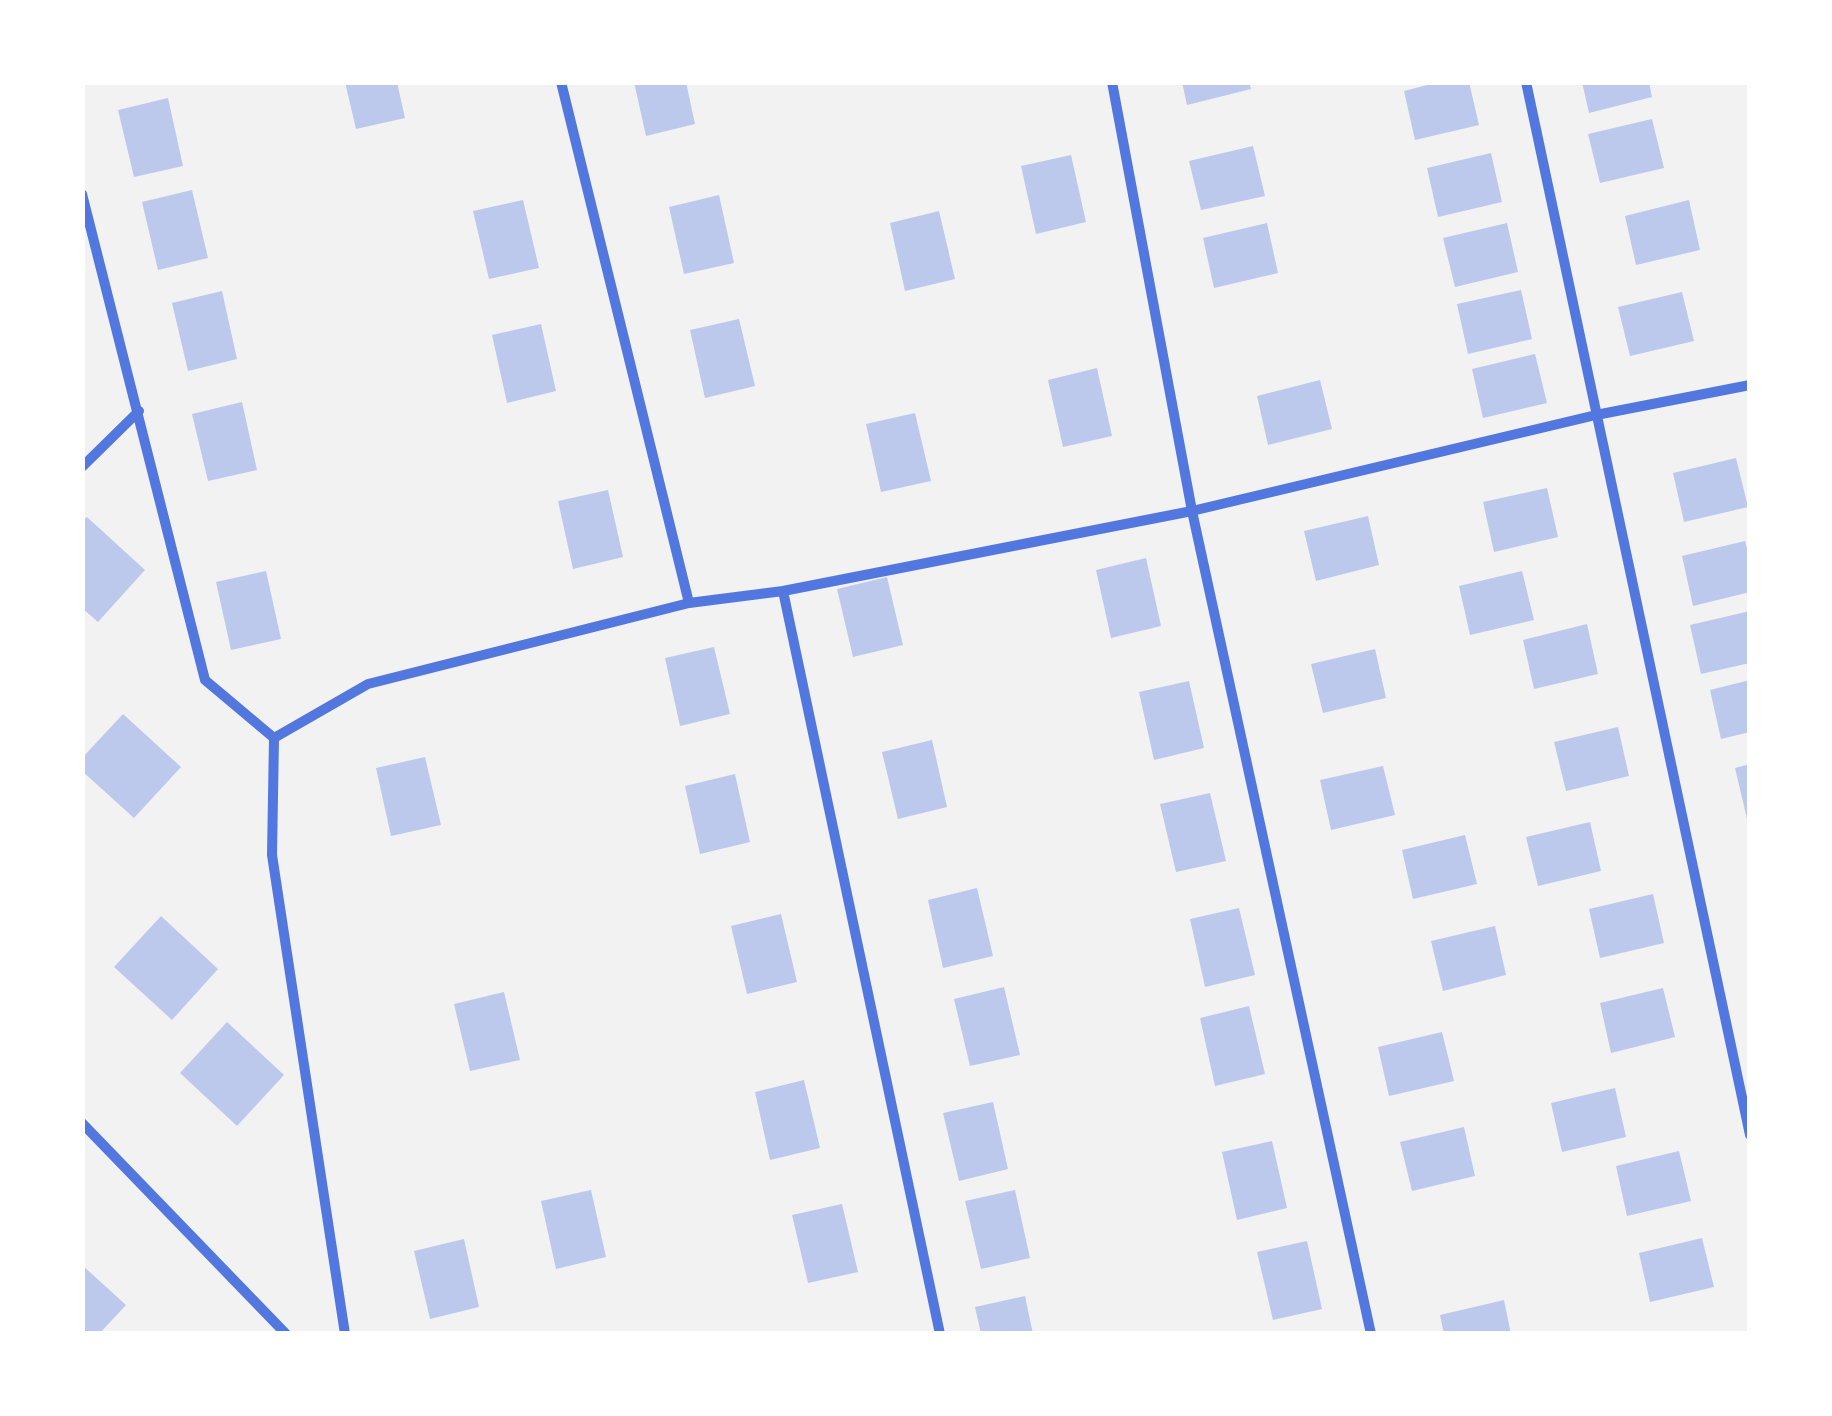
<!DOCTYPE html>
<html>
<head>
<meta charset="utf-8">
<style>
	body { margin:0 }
	#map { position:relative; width:1832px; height:1416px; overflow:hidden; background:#f2f2f2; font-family:Commissioner,sans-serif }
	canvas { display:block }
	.frame { position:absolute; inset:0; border:85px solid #fff; pointer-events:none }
</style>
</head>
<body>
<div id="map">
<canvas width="1832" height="1416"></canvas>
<div class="frame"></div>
</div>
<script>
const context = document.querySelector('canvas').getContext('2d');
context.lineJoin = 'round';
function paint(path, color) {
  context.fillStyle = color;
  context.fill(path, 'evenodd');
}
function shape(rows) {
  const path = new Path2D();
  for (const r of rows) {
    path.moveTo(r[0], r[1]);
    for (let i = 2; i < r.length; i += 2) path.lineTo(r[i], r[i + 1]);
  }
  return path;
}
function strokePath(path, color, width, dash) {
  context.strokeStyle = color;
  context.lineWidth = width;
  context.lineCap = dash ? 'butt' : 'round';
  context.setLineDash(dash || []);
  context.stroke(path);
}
paint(shape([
	[345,82,397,82,405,118,356,129],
	[634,82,686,82,695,124,646,136],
	[1182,82,1249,82,1251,89,1187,105],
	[1439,82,1469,82,1479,125,1415,140,1404,91],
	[1582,82,1649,82,1652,97,1589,113],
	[168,98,183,166,134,177,118,110],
	[1652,119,1664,168,1600,183,1588,134],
	[1253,146,1265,196,1201,210,1189,161],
	[1491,153,1502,202,1438,217,1427,168],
	[1071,155,1086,222,1036,234,1021,166],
	[192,190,208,258,158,270,142,202],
	[719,195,734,263,684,274,669,207],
	[523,200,539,268,489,279,473,211],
	[1689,200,1700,250,1636,265,1625,216],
	[939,211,955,279,905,291,890,223],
	[1267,223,1278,273,1214,288,1203,238],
	[1507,223,1518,272,1455,287,1443,238],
	[1521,290,1532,339,1468,354,1457,304],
	[222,291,237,359,188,371,172,303],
	[1682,292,1694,341,1630,356,1618,307],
	[739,319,755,386,705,398,690,330],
	[541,324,556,391,507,403,492,335],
	[1535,354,1547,403,1483,418,1472,369],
	[1097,368,1112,436,1063,447,1048,380],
	[1320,380,1332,429,1268,445,1257,396],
	[242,402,257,470,208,481,192,414],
	[915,413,931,481,881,492,866,424],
	[1736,458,1748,507,1684,522,1673,473],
	[1547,488,1558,537,1494,552,1483,502],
	[608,490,623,557,573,569,558,501],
	[1368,516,1379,565,1316,581,1304,531],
	[87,517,145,570,98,622,82,608,82,522],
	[1745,541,1750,559,1750,592,1693,606,1682,556],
	[1146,558,1161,626,1111,638,1096,570],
	[266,571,281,639,231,650,216,582],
	[1522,571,1534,620,1470,635,1459,586],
	[887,577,903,645,853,657,837,589],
	[1750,611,1750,663,1701,674,1690,625],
	[1587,624,1598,674,1534,689,1523,640],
	[714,647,730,714,680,726,665,658],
	[1375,649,1386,698,1323,713,1311,664],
	[1750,680,1750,732,1721,739,1710,690],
	[1189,681,1204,748,1154,760,1139,692],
	[123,714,181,767,134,818,82,771,82,758],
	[1618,727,1629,776,1566,791,1554,742],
	[932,740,947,807,898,819,882,752],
	[425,757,441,825,391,836,376,768],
	[1750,764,1750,823,1748,823,1735,768],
	[1383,766,1395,815,1331,830,1320,780],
	[735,774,750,842,700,854,685,786],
	[1210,793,1226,861,1176,872,1160,804],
	[1590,822,1601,871,1538,886,1526,837],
	[1465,835,1477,884,1413,899,1402,850],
	[977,888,993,956,943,968,928,900],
	[1653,894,1664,943,1600,958,1589,909],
	[1239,908,1255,975,1205,987,1190,919],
	[781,914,797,982,747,994,731,926],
	[161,916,218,969,172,1020,114,967],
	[1495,926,1506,975,1443,991,1431,941],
	[1004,987,1020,1055,970,1066,954,999],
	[1663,988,1675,1037,1611,1053,1600,1003],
	[504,992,520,1060,470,1071,454,1004],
	[1249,1006,1265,1074,1215,1086,1200,1018],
	[227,1022,284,1075,237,1126,180,1073],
	[1442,1032,1454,1081,1389,1096,1378,1047],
	[804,1080,820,1148,770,1160,755,1092],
	[1615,1088,1626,1137,1562,1152,1551,1103],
	[993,1102,1008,1169,959,1181,943,1113],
	[1464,1127,1475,1176,1412,1191,1400,1142],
	[1272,1141,1287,1208,1237,1220,1222,1152],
	[1679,1151,1691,1201,1627,1216,1616,1166],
	[591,1190,606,1257,556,1269,541,1201],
	[1015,1190,1030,1258,981,1269,965,1201],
	[842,1204,858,1272,808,1283,792,1215],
	[1702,1238,1714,1287,1650,1302,1639,1253],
	[464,1239,479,1307,430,1319,414,1251],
	[1307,1241,1322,1309,1273,1320,1257,1252],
	[82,1265,126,1305,99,1334,82,1334],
	[1025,1296,1033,1334,981,1334,975,1307],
	[1504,1300,1511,1334,1444,1334,1440,1315]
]), '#bdc9ec');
strokePath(shape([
	[561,82,689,603],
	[1112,82,1192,511,1371,1334],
	[1526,82,1750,1135],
	[82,194,205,680,274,738],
	[82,467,139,411],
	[783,591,940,1334],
	[274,738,368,684,689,603,783,591,1192,511,1596,415,1750,385],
	[274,738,272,855,345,1334],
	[82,1123,286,1334]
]), '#5277de', 10);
</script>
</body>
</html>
